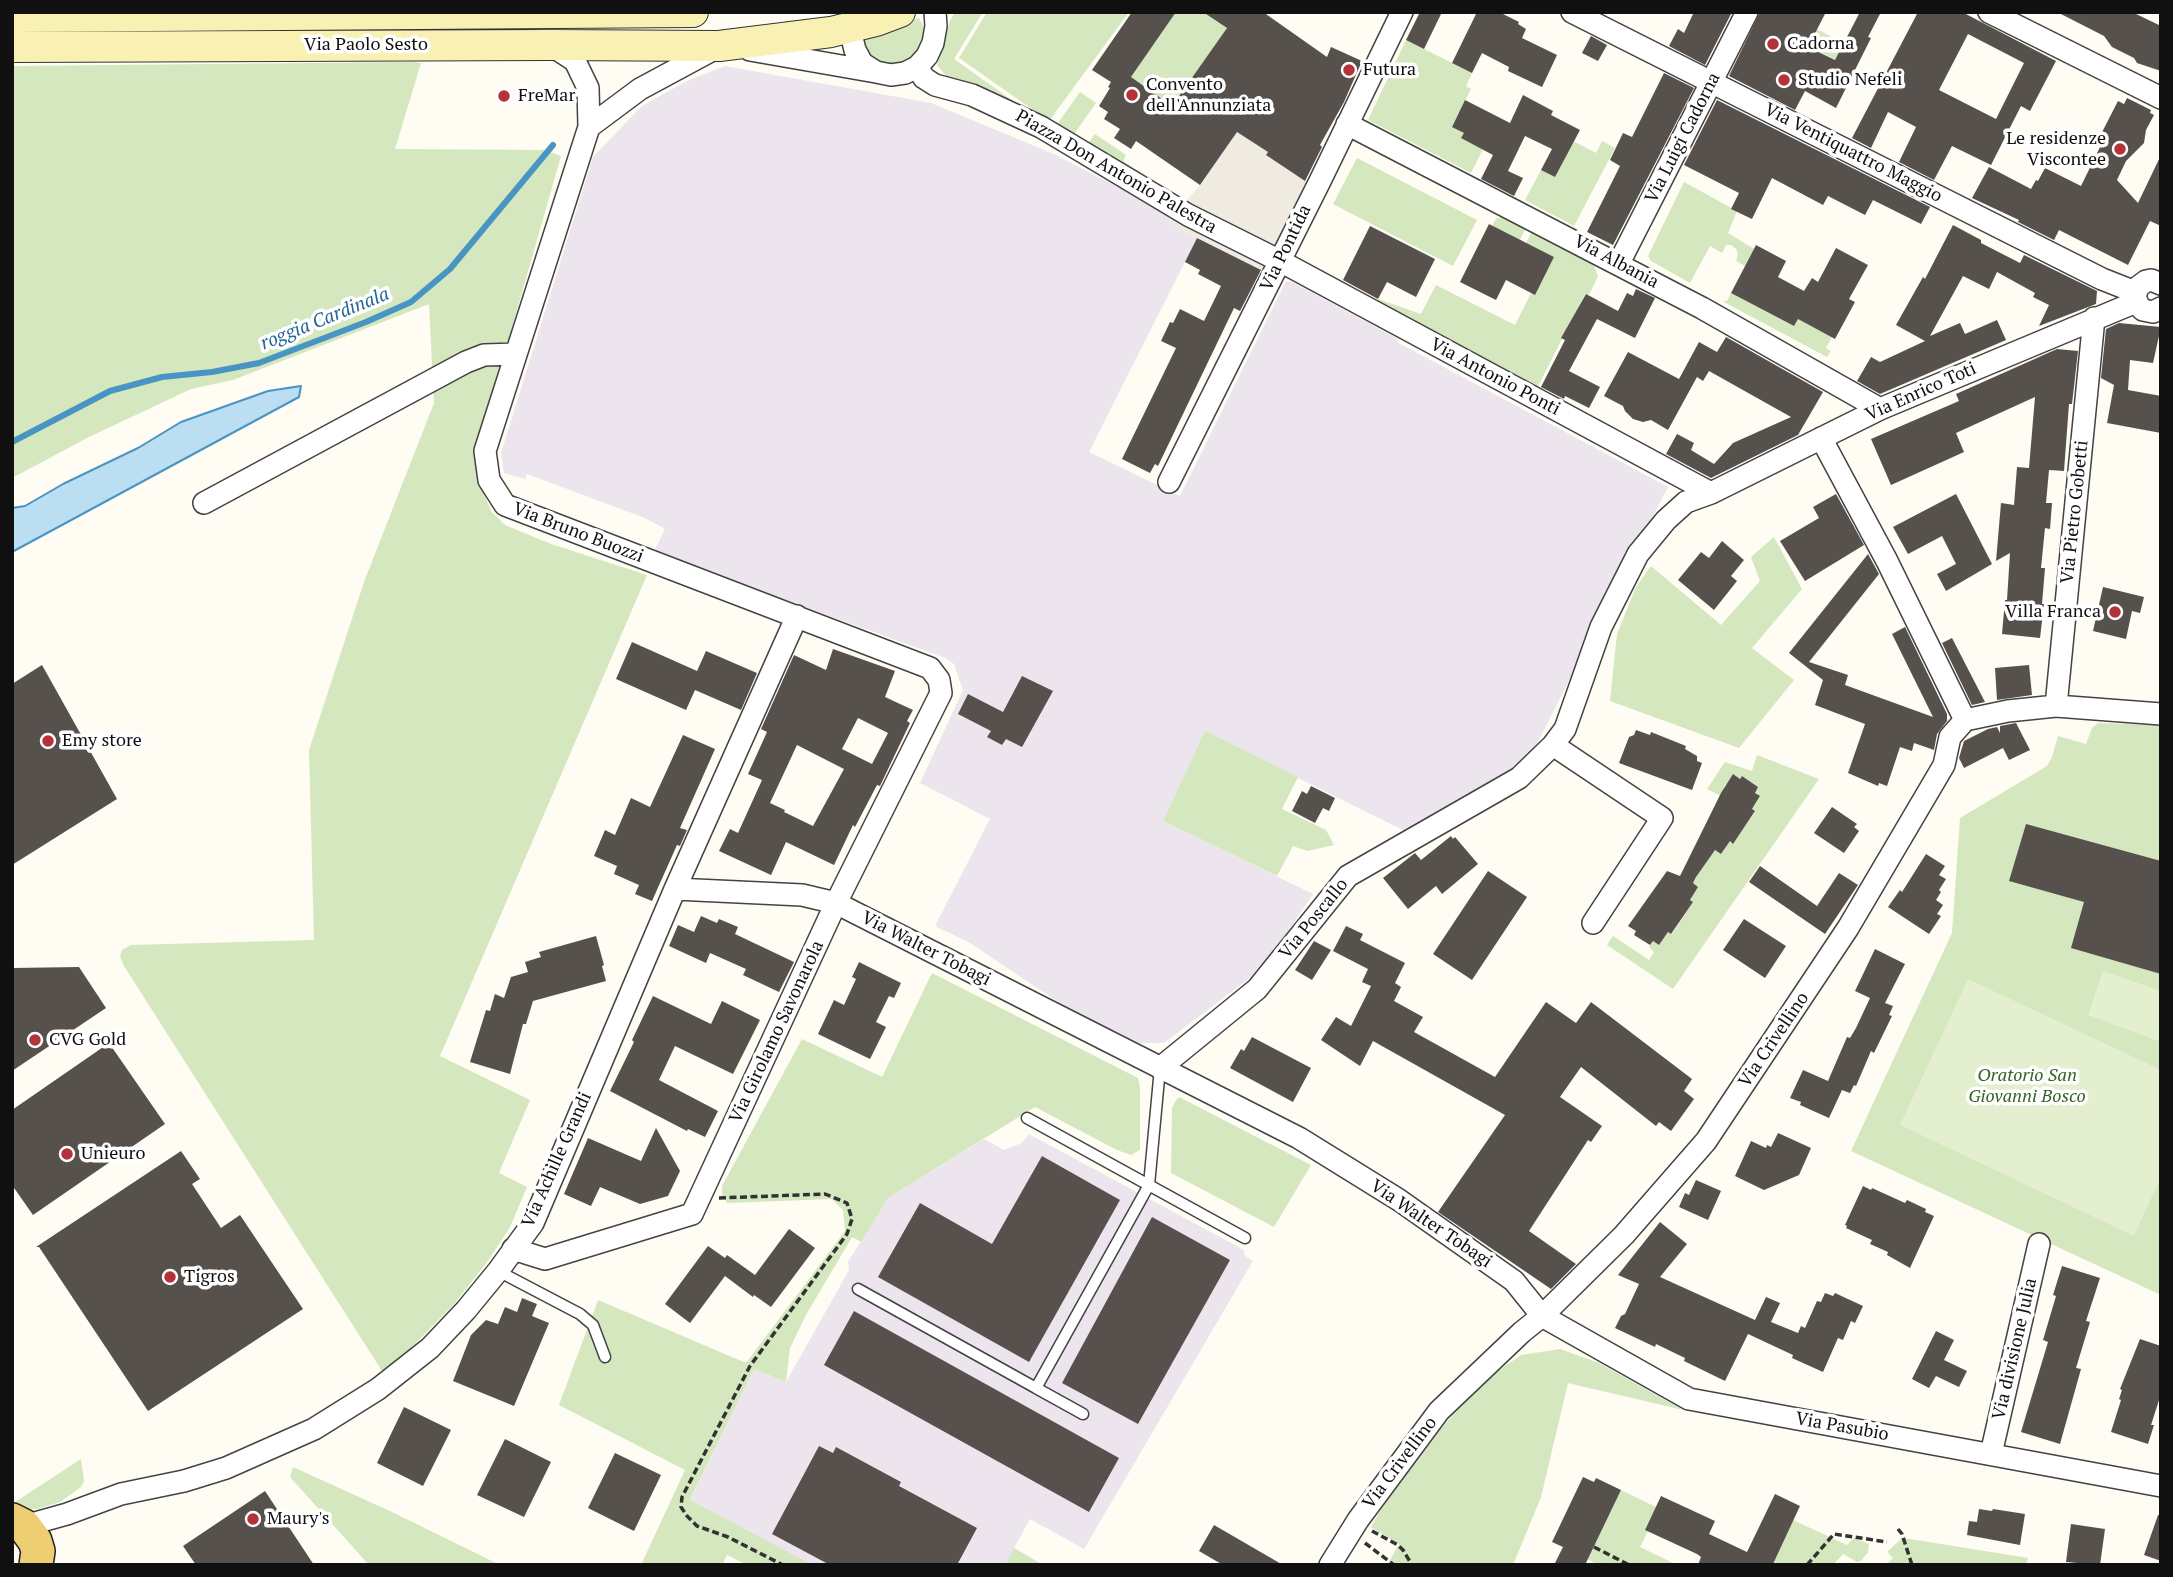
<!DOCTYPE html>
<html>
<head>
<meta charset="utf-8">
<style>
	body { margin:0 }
	#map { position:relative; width:2173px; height:1577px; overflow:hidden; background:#fefcf3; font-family:"PT Serif",serif }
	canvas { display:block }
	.frame { position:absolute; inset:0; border:14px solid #101010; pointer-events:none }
</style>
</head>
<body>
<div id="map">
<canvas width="2173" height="1577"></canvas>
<div class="frame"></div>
</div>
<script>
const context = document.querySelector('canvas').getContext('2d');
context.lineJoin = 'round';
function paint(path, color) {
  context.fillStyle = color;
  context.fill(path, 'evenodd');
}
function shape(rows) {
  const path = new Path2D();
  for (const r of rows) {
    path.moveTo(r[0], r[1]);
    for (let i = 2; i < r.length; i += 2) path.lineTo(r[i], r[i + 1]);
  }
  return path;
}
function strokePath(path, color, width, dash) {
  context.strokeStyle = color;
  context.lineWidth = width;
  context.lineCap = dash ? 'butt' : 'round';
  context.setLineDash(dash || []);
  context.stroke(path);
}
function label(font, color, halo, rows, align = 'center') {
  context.font = font + ' "PT Serif",serif';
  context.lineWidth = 7;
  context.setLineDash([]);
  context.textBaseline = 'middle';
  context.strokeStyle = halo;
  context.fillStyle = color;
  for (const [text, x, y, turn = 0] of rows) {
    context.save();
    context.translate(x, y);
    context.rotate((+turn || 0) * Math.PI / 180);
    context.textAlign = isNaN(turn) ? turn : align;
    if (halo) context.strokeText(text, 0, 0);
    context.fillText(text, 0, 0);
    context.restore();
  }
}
paint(shape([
	[725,66,931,103,1054,154,1172,215,1169,223,1197,238,1089,452,1180,496,1286,281,1294,283,1398,339,1397,342,1668,487,1526,765,1407,832,1205,732,1163,821,1313,894,1282,940,1251,977,1164,1043,1139,1043,1070,1010,970,943,935,926,990,819,920,783,963,690,954,664,945,658,654,552,665,529,645,518,527,474,525,479,504,473,501,453,593,157,642,106,687,81],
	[1029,1134,1244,1250,1245,1256,1253,1261,1084,1549,1030,1519,1005,1565,813,1565,690,1501,754,1369,786,1382,849,1270,848,1262,888,1198,984,1139,1004,1150,1022,1143]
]), '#ece5ed');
paint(shape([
	[955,12,983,12,954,59,1037,118,948,78,937,65,950,21],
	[987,12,1129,12,1049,121,959,58],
	[1176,12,1203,12,1227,28,1172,106,1131,77],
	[1783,12,1844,43,1836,60,1763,23],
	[919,18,926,31,925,46,905,67,878,66,863,47,861,36],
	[1406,40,1472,73,1466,86,1471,89,1452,126,1464,133,1461,138,1483,149,1471,173,1368,120],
	[413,62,421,63,395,149,544,150,561,156,479,443,478,479,491,511,505,525,551,544,647,575,440,1056,530,1100,499,1173,527,1187,510,1227,488,1261,454,1304,412,1347,382,1371,124,966,120,956,122,950,131,945,314,940,309,750,364,582,434,403,429,304,233,380,191,389,89,437,12,478,12,66],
	[1080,92,1096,103,1072,137,1056,126],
	[1095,134,1126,155,1123,161,1186,202,1087,145],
	[1569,139,1596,153,1602,141,1615,148,1574,226,1525,200,1541,170,1555,177],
	[1357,158,1477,220,1453,266,1333,204],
	[1684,182,1737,211,1728,233,1754,249,1745,266,1736,261,1738,254,1736,249,1731,245,1726,245,1722,253,1710,246,1690,283,1651,261,1648,256],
	[1501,215,1526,228,1520,240,1492,226,1497,217,1499,219],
	[1532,231,1592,261,1598,276,1589,295,1585,294,1536,390,1378,301,1378,299,1421,314,1436,285,1515,325,1531,293,1535,294,1554,257,1526,243],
	[1731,293,1794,326,1798,319,1832,337,1826,348,1831,351,1827,357,1722,301,1727,301],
	[1774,537,1802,589,1752,648,1794,680,1739,748,1610,701,1617,634,1636,587,1651,566,1721,625,1760,581,1751,557],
	[2098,723,2161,725,2161,1295,1851,1151,1952,933,1960,818,2047,766,2052,757,2058,736,2086,744,2092,728],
	[1205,731,1298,777,1282,809,1326,830,1334,845,1307,851,1293,846,1277,876,1163,821],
	[1757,755,1819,779,1673,989,1607,945,1613,936,1649,960,1654,952,1649,947,1653,941,1659,945,1668,932,1672,934,1693,902,1690,900,1698,887,1693,883,1696,878,1690,873,1715,850,1721,854,1730,841,1733,843,1755,812,1752,809,1760,797,1755,792,1758,787,1742,776,1740,779,1733,775,1724,787,1723,797,1707,789,1725,762,1752,771],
	[932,973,1138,1078,1140,1087,1140,1150,1131,1155,1117,1150,1035,1107,888,1198,861,1242,852,1237,806,1315,790,1348,786,1382,754,1369,690,1500,813,1565,747,1565,727,1555,722,1565,641,1565,685,1470,559,1405,598,1300,746,1363,845,1231,843,1210,832,1199,727,1203,722,1195,722,1186,802,1039,882,1077],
	[1179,1097,1311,1165,1274,1227,1171,1173,1172,1108,1176,1100],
	[1560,1349,1599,1363,1683,1410,1568,1383,1541,1497,1513,1565,1387,1565,1399,1544,1371,1527,1390,1494,1437,1433,1481,1383,1521,1355],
	[81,1459,84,1481,81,1487,60,1502,37,1509,12,1510,12,1504],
	[293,1467,392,1512,500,1565,369,1565,290,1477],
	[1621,1490,1656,1507,1645,1529,1648,1531,1640,1547,1677,1565,1597,1565,1588,1559],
	[1793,1520,1847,1545,1854,1538,1869,1544,1868,1552,1861,1561,1857,1562,1843,1554,1833,1565,1772,1565],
	[1902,1538,1910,1539,2028,1558,2026,1565,1886,1565,1893,1558,1887,1552],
	[1014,1548,1043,1565,1005,1565]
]), '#d4e7be');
paint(shape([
	[2103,971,2161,991,2161,1042,2088,1015],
	[1968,979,2161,1070,2161,1177,2134,1236,1900,1125]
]), '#e4efd0');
paint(shape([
	[1237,132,1268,152,1267,155,1307,182,1313,194,1265,272,1168,223,1200,185]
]), '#efebe1');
const water = shape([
	[301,386,299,397,12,552,12,508,25,506,63,484,138,448,181,422,268,391,301,386]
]);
paint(water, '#bbdef2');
strokePath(water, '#4894c3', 2);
strokePath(shape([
	[12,442,110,391,162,377,212,372,259,363,366,322,411,302,450,269,553,145]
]), '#4894c3', 6);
paint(shape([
	[1132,12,1176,12,1131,77,1172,106,1227,28,1203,12,1263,12,1327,57,1331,47,1362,61,1344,102,1320,145,1322,147,1305,181,1266,155,1268,152,1237,132,1200,185,1136,141,1131,149,1114,138,1120,129,1104,119,1108,112,1099,106,1110,88,1108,87,1111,82,1092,70],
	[1420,12,1442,12,1424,49,1406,40],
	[1477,12,1499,12,1519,22,1518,24,1526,29,1522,38,1557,55,1542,87,1508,71,1509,67,1482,53,1472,73,1452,63],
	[1694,12,1732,12,1705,65,1669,46,1678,29,1684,33],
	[1760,12,1826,12,1808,47,1835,60,1860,12,1881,12,1868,37,1871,38,1836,108,1805,91,1795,110,1729,76],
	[1918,12,1962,12,2056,61,2030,111,2021,106,1991,165,1952,146,1934,180,1899,162,1916,127,1888,112,1871,148,1852,138],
	[1968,34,2024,63,1996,119,1939,90],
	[2057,12,2132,12,2161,26,2161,71,2137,63,2134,58,2112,47,2104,36],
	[1591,36,1607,45,1598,61,1582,53],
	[1664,73,1694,88,1613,245,1587,232,1620,166,1610,160,1623,133,1632,137],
	[1523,95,1553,111,1551,115,1580,130,1555,177,1541,170,1552,149,1525,136,1508,171,1523,178,1514,196,1481,179,1493,155,1461,138,1464,133,1452,127,1465,100,1510,123],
	[2127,98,2151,110,2150,113,2154,115,2146,130,2144,143,2126,161,2117,180,2138,203,2161,155,2161,226,2150,221,2128,265,2059,230,2054,240,2018,222,2019,220,1972,198,1989,167,2031,189,2036,180,2038,181,2045,168,2081,186,2102,143,2098,140,2118,101,2124,104],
	[1717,100,1930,207,1921,224,1873,200,1865,215,1828,196,1823,205,1772,178,1752,219,1731,209,1739,193,1684,165],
	[1489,224,1554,257,1535,295,1506,280,1496,300,1460,282],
	[1953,225,1981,240,1981,243,2020,263,2024,255,2097,291,2096,304,2039,326,2049,305,2033,297,2035,293,1997,272,1989,289,1963,276,1930,336,1960,323,1965,334,1997,320,2006,340,1880,394,1857,381,1871,357,1880,362,1925,341,1896,325,1923,277,1925,279],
	[1370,226,1435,259,1416,297,1387,282,1378,299,1343,280],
	[1197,238,1261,270,1240,311,1234,308,1158,466,1155,464,1150,473,1122,459,1176,348,1161,341,1170,322,1173,323,1180,309,1204,321,1221,286,1198,274,1200,270,1185,262],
	[1756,245,1786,261,1778,277,1804,291,1812,278,1818,282,1836,248,1868,265,1849,299,1855,302,1835,339,1798,319,1794,326,1731,293],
	[1636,289,1655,298,1635,338,1597,319,1569,371,1600,387,1589,408,1565,396,1564,399,1541,387,1565,340,1561,338,1586,294,1618,311,1627,293,1633,296],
	[2119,323,2161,327,2153,363,2130,360,2128,390,2161,396,2161,433,2107,423,2114,385,2101,378,2106,329],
	[1726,337,1823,392,1798,435,1711,478,1666,454,1677,434,1694,443,1691,450,1714,464,1733,443,1791,417,1709,371,1703,381,1697,377,1668,430,1651,420,1643,422,1633,419,1625,411,1623,406,1604,396,1628,352,1679,379,1699,342,1717,352],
	[2057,349,2078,351,2072,404,2069,404,2064,471,2049,470,2046,503,2052,503,2050,529,2045,528,2041,568,2045,568,2042,604,2044,604,2040,638,2002,634,2005,600,2007,600,2010,553,1996,561,2001,503,2014,505,2017,467,2029,468,2035,397,1956,433,1964,452,1891,485,1871,439,1959,401,1956,394],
	[1836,494,1864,545,1805,581,1780,541,1819,518,1813,507],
	[1956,494,1992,564,1946,591,1937,574,1956,564,1942,536,1908,554,1893,527],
	[1722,541,1744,560,1731,576,1737,581,1714,610,1678,580,1701,552,1709,558],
	[1868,554,1879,574,1809,662,1848,675,1845,685,1933,717,1892,634,1905,627,1947,714,1947,721,1937,734,1934,750,1914,743,1912,751,1900,747,1887,786,1879,783,1878,786,1848,773,1865,724,1815,705,1823,680,1789,653],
	[2103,587,2144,597,2140,613,2132,611,2126,639,2093,631],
	[1952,638,1969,671,1985,702,1972,705,1942,643],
	[632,642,697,671,706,651,757,673,741,710,695,690,686,710,616,679],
	[833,649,895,671,885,697,913,710,907,721,910,723,880,786,877,785,855,827,853,825,834,865,786,842,771,875,719,851,730,829,738,833,762,780,748,774,767,732,761,729,794,655,826,670],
	[858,718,888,733,872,764,842,749],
	[797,745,844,769,813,826,784,812,785,810,770,803],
	[42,665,117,799,12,865,12,684],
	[2029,665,2032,695,1997,700,1995,668],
	[1022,676,1053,691,1022,747,1006,739,1002,745,987,737,991,731,958,714,968,694,1003,712],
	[2016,723,2030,750,2009,760,2003,748,1964,768,1959,758,1964,741,1988,729,1997,727,2000,733,2000,726],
	[1636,730,1650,735,1651,732,1686,746,1685,749,1697,756,1697,761,1702,763,1692,790,1619,763,1629,737,1634,735],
	[683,735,715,749,680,828,687,830,680,846,677,845,652,901,635,894,639,885,614,874,617,866,594,856,605,830,615,835,631,798,650,807],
	[1733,774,1740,779,1742,776,1758,787,1755,793,1760,796,1752,809,1755,811,1733,844,1730,841,1721,854,1715,850,1696,877,1693,883,1698,887,1690,900,1693,902,1671,934,1668,932,1659,945,1653,941,1650,945,1634,935,1636,931,1628,926,1667,871,1680,876,1721,793],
	[1311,786,1335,798,1329,811,1323,808,1315,823,1292,811,1302,791,1307,794],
	[1832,807,1857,824,1854,827,1859,831,1844,853,1814,833],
	[2026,824,2161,861,2161,974,2071,948,2084,902,2009,881],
	[1451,836,1453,839,1455,837,1478,864,1442,894,1436,886,1408,909,1383,878,1415,853,1421,860],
	[1926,854,1945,866,1939,875,1946,879,1939,890,1941,892,1936,900,1943,905,1937,914,1941,916,1929,934,1888,907,1900,890,1902,892],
	[1760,866,1817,906,1839,873,1858,885,1825,934,1749,882],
	[1488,871,1527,897,1472,980,1433,954],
	[701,916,717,923,719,919,738,927,735,934,794,962,779,992,743,975,746,969,710,953,706,963,669,946,678,925,694,932],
	[1744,919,1786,946,1765,978,1723,950],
	[1346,926,1363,934,1360,940,1405,963,1395,983,1401,987,1394,1001,1423,1017,1414,1032,1495,1077,1546,1002,1576,1023,1591,1002,1692,1079,1684,1091,1694,1099,1671,1131,1659,1122,1656,1126,1581,1067,1560,1097,1602,1126,1591,1142,1588,1140,1529,1231,1576,1264,1551,1289,1438,1212,1505,1115,1373,1041,1360,1066,1321,1040,1336,1017,1351,1026,1371,986,1362,982,1368,969,1333,951],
	[596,936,604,965,602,966,606,981,533,1001,526,1024,523,1024,510,1074,470,1062,486,1010,490,1011,495,994,504,998,511,977,528,972,525,962,541,957,539,952],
	[1314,941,1331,950,1312,980,1295,970],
	[1875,949,1905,964,1885,1003,1893,1006,1889,1015,1892,1016,1874,1053,1871,1051,1856,1086,1854,1085,1850,1093,1842,1090,1829,1118,1800,1105,1801,1102,1790,1098,1803,1070,1828,1081,1847,1037,1850,1038,1856,1028,1870,998,1855,991],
	[859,962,901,983,894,998,889,996,876,1022,886,1027,870,1059,818,1034,834,1000,844,1005,856,979,852,977],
	[79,967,106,1008,12,1071,12,968],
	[653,996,711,1024,722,1001,760,1020,733,1074,675,1046,659,1080,718,1111,705,1137,688,1129,687,1131,610,1091,634,1042,632,1040],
	[1252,1037,1311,1068,1293,1102,1230,1068,1241,1049,1244,1051],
	[109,1043,165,1124,33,1215,12,1185,12,1110],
	[656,1128,680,1171,668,1196,640,1204,600,1187,591,1206,564,1194,588,1138,641,1161],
	[1778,1133,1811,1148,1799,1175,1764,1190,1735,1176,1751,1141,1766,1148,1767,1145,1771,1147],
	[181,1151,200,1179,192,1184,221,1228,240,1215,303,1309,148,1411,39,1247,36,1247],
	[1042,1156,1120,1200,1029,1362,878,1277,920,1203,992,1244],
	[1696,1180,1721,1191,1708,1220,1679,1207,1685,1193,1689,1195],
	[1863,1186,1871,1190,1872,1188,1905,1203,1907,1200,1926,1209,1925,1212,1934,1216,1910,1268,1887,1255,1888,1252,1870,1244,1872,1240,1846,1228,1847,1226,1845,1225],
	[1152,1217,1230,1260,1138,1424,1062,1383],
	[1660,1222,1687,1244,1660,1277,1755,1320,1766,1297,1780,1303,1771,1322,1798,1333,1801,1326,1805,1328,1817,1301,1821,1302,1825,1293,1833,1296,1835,1293,1863,1306,1855,1323,1851,1321,1843,1340,1838,1338,1823,1372,1792,1358,1793,1355,1748,1334,1725,1381,1684,1361,1685,1358,1656,1344,1655,1347,1615,1328,1621,1316,1625,1314,1639,1284,1618,1275],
	[789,1229,815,1248,771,1307,754,1295,753,1297,725,1276,690,1323,665,1304,708,1246,725,1258,727,1255,755,1275],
	[2062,1266,2100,1278,2086,1321,2090,1322,2076,1368,2081,1369,2060,1444,2021,1432,2048,1342,2043,1340,2056,1296,2053,1295],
	[522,1298,537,1304,532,1316,549,1323,514,1406,453,1381,471,1335,486,1320,498,1324,505,1307,517,1312],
	[854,1311,1119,1458,1089,1512,824,1365],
	[1936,1331,1954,1340,1944,1360,1967,1371,1959,1387,1936,1376,1929,1388,1912,1379],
	[2140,1339,2161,1346,2161,1394,2151,1425,2154,1425,2148,1444,2111,1432,2121,1400,2119,1399,2122,1390,2120,1389],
	[404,1407,451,1430,423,1486,377,1463],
	[505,1439,551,1462,524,1517,477,1495],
	[819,1446,833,1453,836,1447,901,1482,899,1486,977,1528,957,1565,830,1565,772,1534],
	[615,1453,661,1475,634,1531,588,1508],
	[1583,1477,1594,1482,1596,1478,1621,1490,1585,1565,1554,1565,1563,1547,1552,1542],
	[265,1491,314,1565,196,1565,183,1546],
	[1775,1494,1800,1506,1773,1564,1775,1565,1698,1565,1701,1557,1697,1554,1645,1530,1661,1496,1715,1521,1709,1534,1747,1552],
	[1979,1509,1992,1511,1993,1509,2025,1514,2020,1545,1967,1535,1969,1521,1977,1522],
	[2158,1515,2161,1515,2161,1561,2144,1555],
	[2071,1524,2105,1529,2100,1565,2066,1562],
	[1214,1525,1283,1565,1223,1565,1199,1551]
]), '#57514d');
const lane = shape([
	[1027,1118,1245,1238],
	[498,1271,580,1314,587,1320,593,1325,605,1357],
	[858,1289,1036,1388,1149,1185,1160,1068],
	[1036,1388,1083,1414]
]);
const street = shape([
	[1572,12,2102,279,2135,292],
	[1989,12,2161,98],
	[857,14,853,26,852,38,855,50,862,63,876,72,891,75,905,73,917,67,927,56,933,43,936,26,935,12],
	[750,50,876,72],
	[917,67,924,78,935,85,972,95,1041,127,1188,215,1280,261,1711,493],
	[1347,124,1702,308,1880,409],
	[589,127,640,89,718,47],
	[1619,263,1747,12],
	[2161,284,2151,280,2146,281,2138,287,2135,297,2139,306,2143,310,2153,312,2161,308],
	[1169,482,1320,181,1402,12],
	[204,503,466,362,484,355,516,354],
	[2056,706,2094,318],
	[1965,720,2008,711,2056,706,2161,714],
	[1553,745,1662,818,1593,923],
	[675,889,802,895,836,903,1299,1138,1399,1200,1514,1281,1542,1316,1689,1399,2161,1486],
	[1160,1068,1257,989,1348,876,1519,778,1553,745,1565,729,1601,627,1638,554,1666,520,1686,502,1711,493,1880,409,2136,302],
	[513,1249,545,1259,692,1214,836,903,941,693,939,680,930,668,505,505,489,480,485,451,589,127,588,88,575,61,552,46],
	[1991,1454,2039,1244],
	[24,1526,67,1514,121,1494,184,1481,226,1468,314,1429,378,1389,430,1348,466,1310,498,1271,533,1223,675,889,797,616],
	[1330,1565,1358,1520,1439,1411,1522,1332,1542,1316,1624,1235,1706,1141,1848,928,1944,765,1950,737,1965,720,1887,561,1821,438]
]);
const secondary = shape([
	[12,17,693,12],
	[12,47,550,45,719,46,831,32,876,21,900,12]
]);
const primary = shape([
	[12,1520,24,1526,35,1541,38,1551,36,1565]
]);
strokePath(lane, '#434343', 13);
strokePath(street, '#434343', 24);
strokePath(secondary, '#323232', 32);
strokePath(primary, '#212121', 36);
strokePath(shape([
	[719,1198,825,1194,847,1203,852,1219,847,1234,750,1366,682,1497,681,1507,687,1516,697,1526,728,1537,783,1565],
	[1898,1529,1902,1534,1912,1565],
	[1372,1531,1398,1545,1403,1550,1412,1565],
	[1365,1543,1394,1565],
	[1594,1547,1629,1565],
	[1807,1565,1834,1534,1887,1542]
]), '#323232', 3.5, [7, 3.5]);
strokePath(lane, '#fff', 10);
strokePath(street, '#fff', 21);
strokePath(secondary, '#f9f0b3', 30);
strokePath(primary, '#eece73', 33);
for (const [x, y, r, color] of [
	[1773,44,7,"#b5323a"],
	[1349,70,7,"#b5323a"],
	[1784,80,7,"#b5323a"],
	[1132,95,7,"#b5323a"],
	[504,96,7,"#b5323a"],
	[2120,149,7,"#b5323a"],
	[2115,612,7,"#b5323a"],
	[48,741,7,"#b5323a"],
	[35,1040,7,"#b5323a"],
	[67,1154,7,"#b5323a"],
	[170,1277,7,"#b5323a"],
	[253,1519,7,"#b5323a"]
]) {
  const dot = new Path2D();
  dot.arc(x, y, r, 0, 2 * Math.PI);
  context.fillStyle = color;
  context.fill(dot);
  strokePath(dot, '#fff', 2.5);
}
label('18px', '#101010', '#fff', [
	["Cadorna",1787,44],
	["Futura",1363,70],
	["Studio Nefeli",1798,80],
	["Convento",1146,85],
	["dell'Annunziata",1146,106],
	["FreMar",518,96],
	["Le residenze",2106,139,"right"],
	["Viscontee",2106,160,"right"],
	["Villa Franca",2101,612,"right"],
	["Emy store",62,741],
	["CVG Gold",49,1040],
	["Unieuro",81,1154],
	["Tigros",184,1277],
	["Maury's",267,1519]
], 'left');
label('18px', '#101010', '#fff', [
	["Via Paolo Sesto",366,45],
	["Via Luigi Cadorna",1683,138,-63],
	["Via Ventiquattro Maggio",1853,153,27],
	["Piazza Don Antonio Palestra",1116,172,30],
	["Via Pontida",1286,248,-64],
	["Via Albania",1616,262,28],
	["Via Antonio Ponti",1495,377,28],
	["Via Enrico Toti",1921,392,-24],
	["Via Pietro Gobetti",2075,512,-84],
	["Via Bruno Buozzi",578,533,21],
	["Via Poscallo",1314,919,-51],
	["Via Walter Tobagi",926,949,27],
	["Via Girolamo Savonarola",777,1032,-65],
	["Via Crivellino",1774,1040,-56],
	["Via Achille Grandi",557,1160,-66],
	["Via Walter Tobagi",1431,1224,34],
	["Via divisione Julia",2015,1349,-77],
	["Via Pasubio",1842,1427,10],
	["Via Crivellino",1400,1463,-53]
]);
label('italic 18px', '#326324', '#fff', [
	["Oratorio San",2027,1076],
	["Giovanni Bosco",2027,1097]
]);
label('italic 19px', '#269', '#fff', [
	["roggia Cardinala",325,319,-22]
]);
</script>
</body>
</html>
